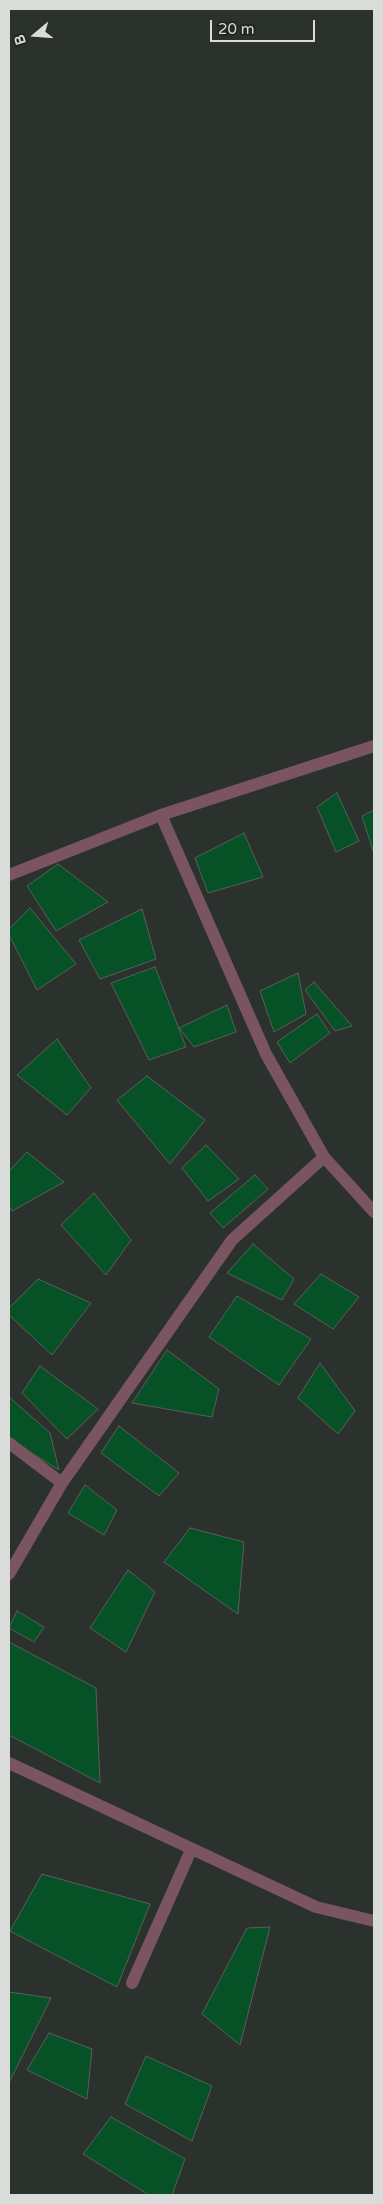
<!DOCTYPE html>
<html>
<head>
<meta charset="utf-8">
<style>
	body { margin:0 }
	#map { position:relative; width:383px; height:2204px; overflow:hidden; background:#2b312c; font-family:"Varela Round",sans-serif }
	canvas { display:block }
	.frame { position:absolute; inset:0; border:10px solid #d9dcd9; pointer-events:none }
	.north { position:absolute; left:10px; top:10px; width:50px; height:50px; -webkit-text-stroke:4px #212722; paint-order:stroke; rotate:252deg; font-size:14px; font-weight:700; line-height:20px; text-align:center; color:#d9dcd9 }
	.north::after { content:''; display:block; margin:auto; width:18px; height:22px; background:#d9dcd9; clip-path:polygon(50% 0,100% 100%,50% 72%,0 100%) }
	.scale { position:absolute; left:210px; top:20px; width:105px; height:22px; box-sizing:border-box; border:2px solid #d9dcd9; border-top:0; padding-left:6px; font-size:15px; line-height:18px; white-space:nowrap; color:#d9dcd9; -webkit-text-stroke:4px #212722; paint-order:stroke }
</style>
</head>
<body>
<div id="map">
<canvas width="383" height="2204"></canvas>
<div class="frame"></div>
<div class="north">B</div>
<div class="scale">20 m</div>
</div>
<script>
const context = document.querySelector('canvas').getContext('2d');
context.lineJoin = 'round';
function paint(path, color) {
  context.fillStyle = color;
  context.fill(path, 'evenodd');
}
function shape(rows) {
  const path = new Path2D();
  for (const r of rows) {
    path.moveTo(r[0], r[1]);
    for (let i = 2; i < r.length; i += 2) path.lineTo(r[i], r[i + 1]);
  }
  return path;
}
function strokePath(path, color, width, dash) {
  context.strokeStyle = color;
  context.lineWidth = width;
  context.lineCap = dash ? 'butt' : 'round';
  context.setLineDash(dash || []);
  context.stroke(path);
}
const building = shape([
	[337,793,359,841,336,852,317,807,337,793],
	[374,810,374,854,362,816,374,810],
	[244,833,263,877,208,893,195,858,244,833],
	[58,864,108,902,56,931,27,886,58,864],
	[30,908,76,964,37,990,9,935,9,929,30,908],
	[142,909,156,959,100,979,79,940,142,909],
	[155,967,186,1047,149,1060,111,983,155,967],
	[298,973,306,1014,274,1032,260,991,298,973],
	[314,982,352,1026,335,1031,305,990,314,982],
	[227,1005,236,1032,194,1047,179,1028,227,1005],
	[317,1014,330,1033,290,1063,277,1042,317,1014],
	[57,1039,91,1088,67,1115,17,1075,57,1039],
	[147,1076,205,1120,170,1164,117,1100,147,1076],
	[206,1145,239,1179,208,1201,182,1168,206,1145],
	[27,1152,64,1182,12,1211,9,1206,9,1171,27,1152],
	[255,1175,268,1189,223,1228,210,1213,255,1175],
	[94,1193,131,1240,106,1275,61,1225,94,1193],
	[253,1244,294,1279,282,1300,227,1273,253,1244],
	[321,1274,359,1297,333,1329,294,1304,321,1274],
	[38,1279,91,1303,52,1355,9,1315,9,1308,38,1279],
	[237,1296,311,1339,279,1385,209,1337,237,1296],
	[167,1350,219,1389,212,1417,132,1403,167,1350],
	[320,1363,355,1411,338,1434,298,1398,320,1363],
	[40,1366,98,1409,67,1439,22,1393,40,1366],
	[9,1397,50,1433,59,1470,9,1439,9,1397],
	[119,1426,179,1473,159,1496,101,1453,119,1426],
	[85,1485,117,1510,104,1535,68,1513,85,1485],
	[190,1528,244,1542,238,1614,164,1562,190,1528],
	[128,1570,155,1592,126,1652,90,1628,128,1570],
	[17,1611,44,1627,34,1642,9,1628,17,1611],
	[9,1642,96,1688,100,1783,9,1735,9,1642],
	[42,1874,150,1904,117,1987,10,1931,42,1874],
	[270,1927,240,2045,202,2014,247,1928,270,1927],
	[9,1992,51,1998,9,2083,9,1992],
	[49,2033,92,2049,87,2099,27,2070,49,2033],
	[146,2056,212,2086,192,2141,125,2104,146,2056],
	[111,2117,185,2159,172,2195,149,2195,83,2154,111,2117]
]);
paint(building, '#075126');
strokePath(building, '#595f5a', 1);
strokePath(shape([
	[161,815,266,1054,324,1157,374,1212],
	[9,875,161,815,374,746],
	[9,1443,62,1483],
	[9,1574,62,1483,232,1240,324,1157],
	[9,1763,316,1907,374,1921],
	[132,1983,191,1850]
]), '#7b5462', 12);
</script>
</body>
</html>
